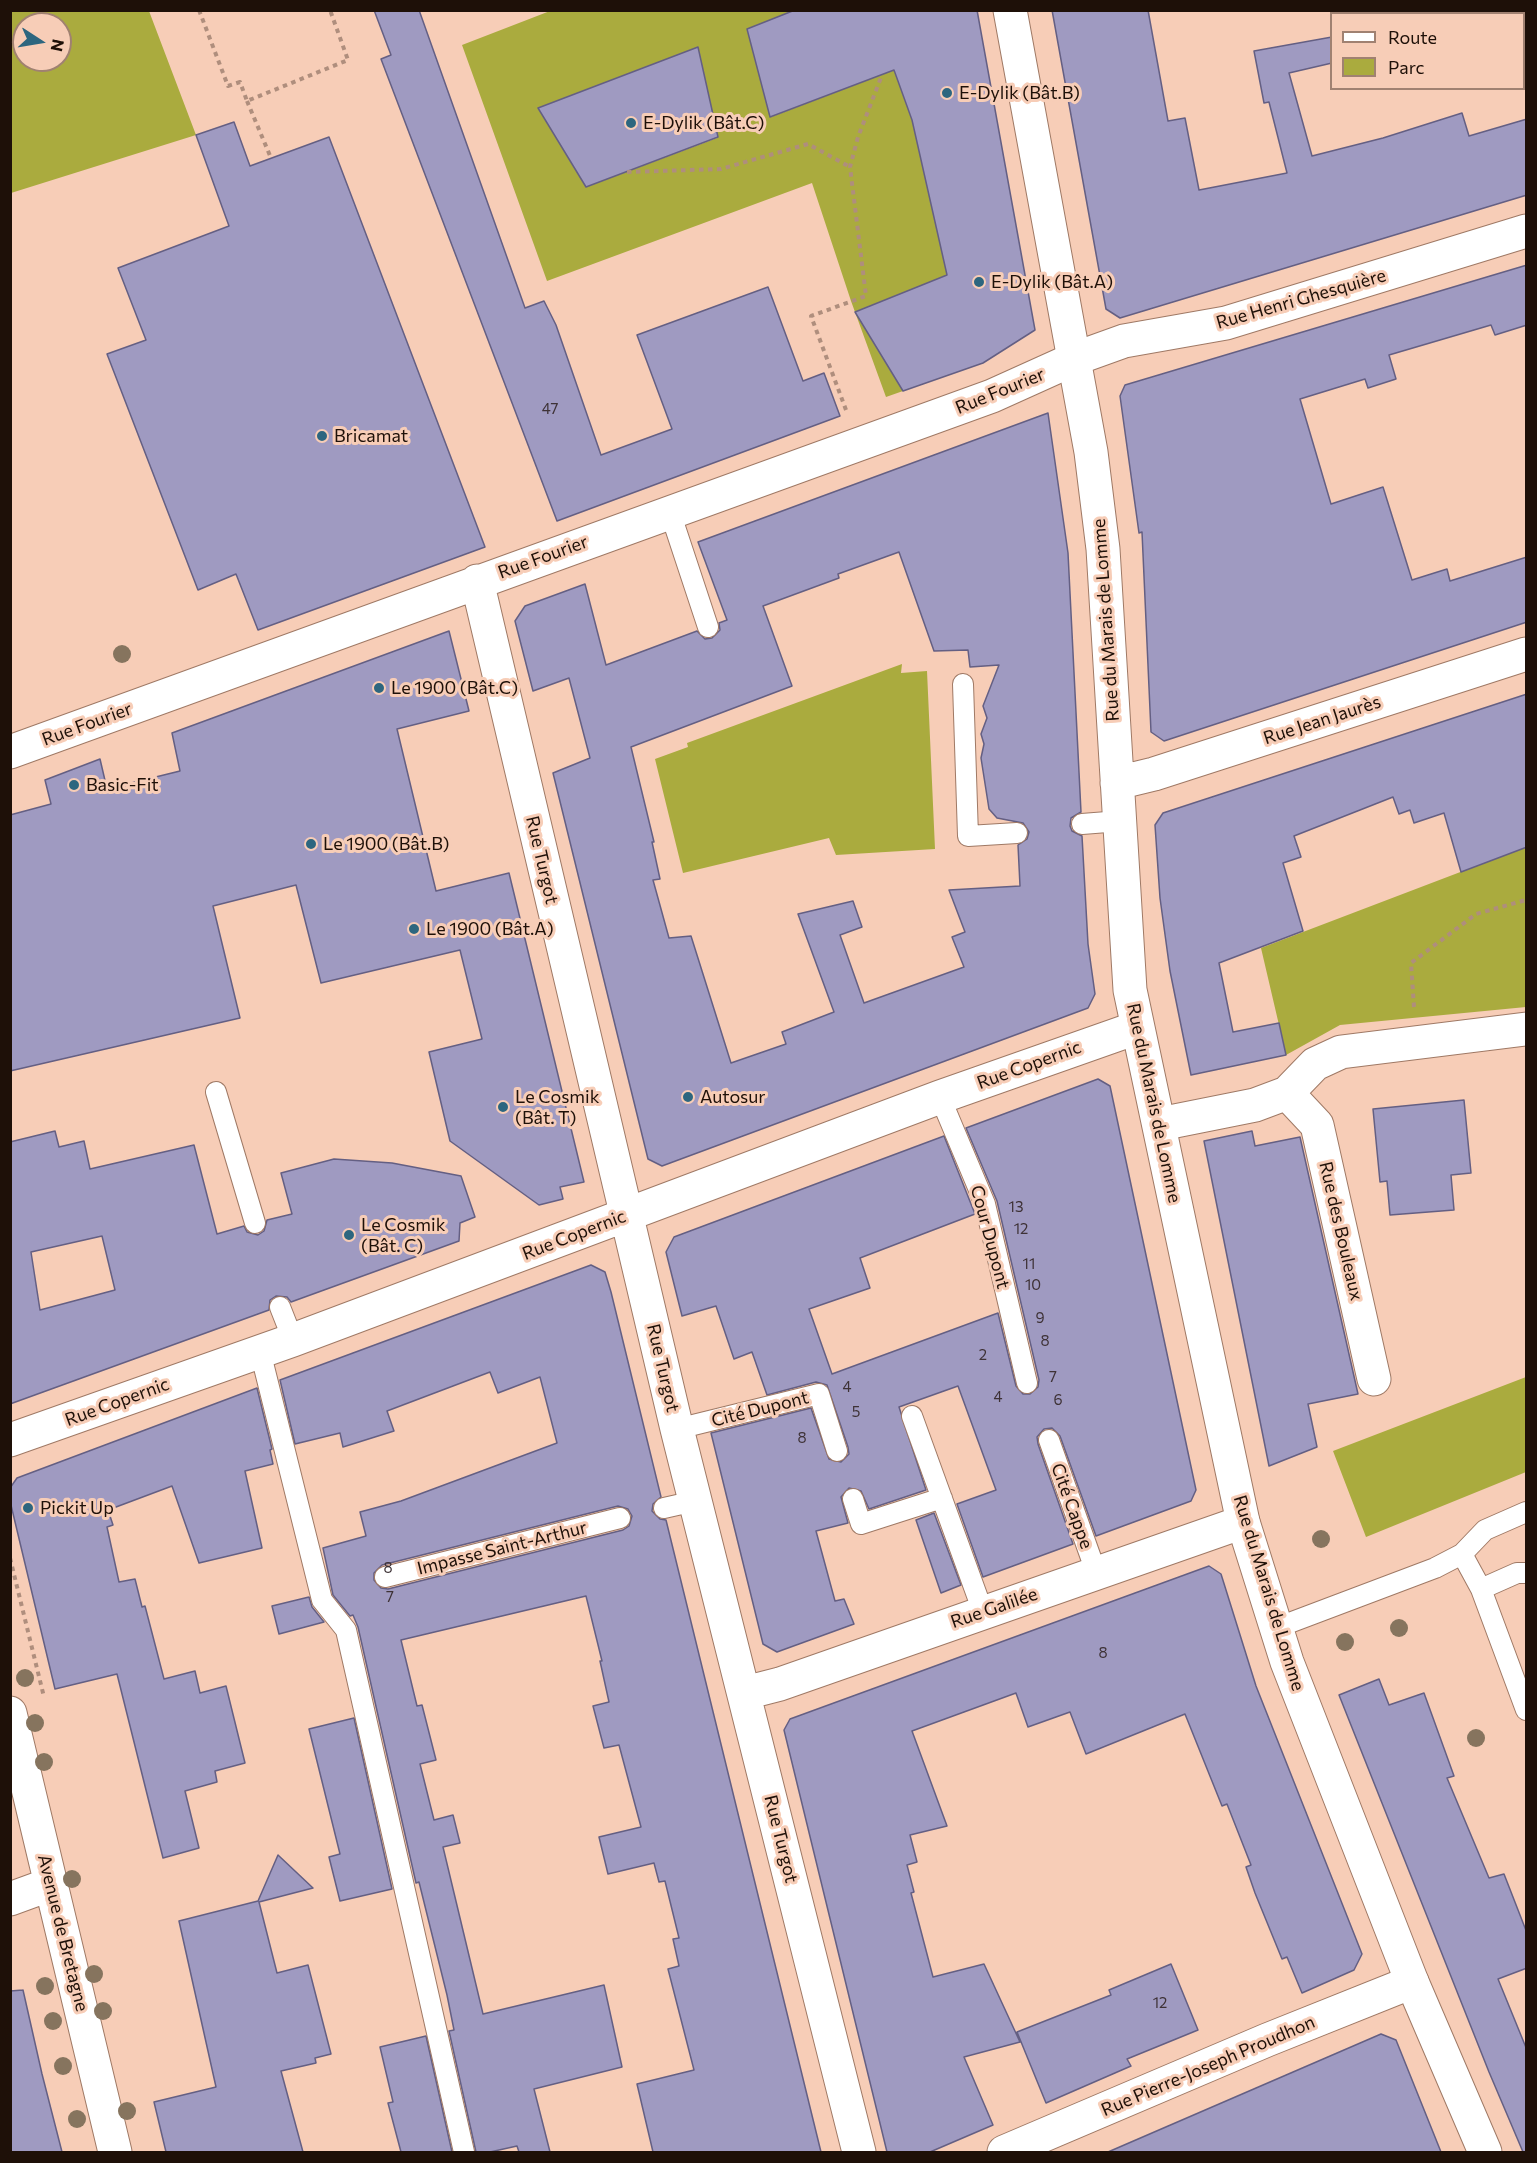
<!DOCTYPE html>
<html>
<head>
<meta charset="utf-8">
<style>
	body { margin:0 }
	#map { position:relative; width:1537px; height:2163px; overflow:hidden; background:#f7cdb7; font-family:Commissioner,sans-serif }
	canvas { display:block }
	.frame { position:absolute; inset:0; border:12px solid #1e1008; pointer-events:none }
	.legend { position:absolute; left:1330px; top:12px; width:195px; height:78px; box-sizing:border-box; background:#f7cdb7; border:2px solid #a08171; margin:0; padding:8px 10px; list-style:none; font-size:18px; color:#1e1008 }
	.legend li { display:flex; align-items:center; gap:12px; height:30px }
	.legend b { width:30px; border:2px solid #a08171 }
	.north { position:absolute; left:12px; top:12px; width:60px; height:60px; box-sizing:border-box; background:#f7cdb7; border:2px solid #a08171; border-radius:50%; rotate:102deg; font-size:16px; font-weight:700; line-height:24px; text-align:center; color:#1e1008 }
	.north::after { content:''; display:block; margin:auto; width:21px; height:27px; background:#2d667f; clip-path:polygon(50% 0,100% 100%,50% 72%,0 100%) }
</style>
</head>
<body>
<div id="map">
<canvas width="1537" height="2163"></canvas>
<div class="frame"></div>
<ul class="legend">
<li><b style="height:8px;background:#fff"></b>Route</li>
<li><b style="height:16px;background:#aaab3e"></b>Parc</li>
</ul>
<div class="north">N</div>
</div>
<script>
const context = document.querySelector('canvas').getContext('2d');
context.lineJoin = 'round';
function paint(path, color) {
  context.fillStyle = color;
  context.fill(path, 'evenodd');
}
function shape(rows) {
  const path = new Path2D();
  for (const r of rows) {
    path.moveTo(r[0], r[1]);
    for (let i = 2; i < r.length; i += 2) path.lineTo(r[i], r[i + 1]);
  }
  return path;
}
function strokePath(path, color, width, dash) {
  context.strokeStyle = color;
  context.lineWidth = width;
  context.lineCap = dash ? 'butt' : 'round';
  context.setLineDash(dash || []);
  context.stroke(path);
}
function label(font, color, halo, rows, align = 'center') {
  context.font = font + ' Commissioner,sans-serif';
  context.lineWidth = 6;
  context.setLineDash([]);
  context.textBaseline = 'middle';
  context.strokeStyle = halo;
  context.fillStyle = color;
  for (const [text, x, y, turn = 0] of rows) {
    context.save();
    context.translate(x, y);
    context.rotate((+turn || 0) * Math.PI / 180);
    context.textAlign = isNaN(turn) ? turn : align;
    if (halo) context.strokeText(text, 0, 0);
    context.fillText(text, 0, 0);
    context.restore();
  }
}
paint(shape([
	[11,10,149,11,196,135,11,193],
	[24,24,60,24,60,60,24,60],
	[550,11,795,11,747,29,771,117,894,70,912,120,947,275,856,312,903,391,886,397,851,301,812,183,547,281,462,45],
	[697,48,717,138,586,187,538,108],
	[902,664,901,673,927,671,935,849,836,855,829,838,683,873,655,759,688,747,687,743],
	[1526,847,1526,1007,1340,1025,1286,1055,1261,948],
	[1526,1377,1526,1472,1366,1537,1333,1451]
]), '#aaab3e');
const building = shape([
	[374,10,419,10,525,308,544,301,556,325,601,455,672,429,637,335,768,287,803,381,824,373,840,416,557,521,381,59,391,55,374,10],
	[795,10,977,10,1035,330,983,363,903,391,855,312,947,275,912,120,894,70,770,117,747,29,795,10],
	[1052,10,1148,10,1168,121,1185,118,1199,190,1287,173,1269,102,1264,103,1254,51,1332,37,1332,63,1289,73,1312,156,1383,138,1462,113,1469,136,1527,119,1527,195,1120,318,1106,309,1052,10],
	[698,47,718,137,586,187,538,108,698,47],
	[234,122,250,166,329,137,485,547,258,630,236,574,198,590,107,354,146,340,118,268,229,226,196,135,234,122],
	[1527,265,1527,325,1495,335,1491,325,1389,355,1396,379,1368,388,1365,379,1300,399,1331,504,1383,487,1412,580,1447,569,1450,581,1527,557,1527,622,1164,741,1151,732,1142,532,1139,533,1120,396,1125,385,1527,265],
	[1048,413,1068,553,1081,812,1071,818,1070,826,1072,831,1082,836,1088,944,1095,994,1088,1008,662,1166,648,1159,553,773,590,758,569,678,533,691,515,621,525,606,585,584,606,665,697,631,705,639,712,638,720,630,719,623,727,620,698,542,1048,413],
	[899,552,934,651,968,650,970,667,999,665,983,706,987,718,981,734,984,744,981,758,989,809,997,818,1023,823,1029,832,1027,839,1018,845,1020,886,949,890,965,932,952,937,964,967,864,1003,840,935,862,927,853,901,798,914,834,1012,782,1032,786,1044,731,1063,691,936,669,938,653,880,660,879,652,842,654,842,631,747,792,686,763,606,839,578,838,574,899,552],
	[449,631,469,711,397,729,436,891,509,873,584,1182,560,1187,563,1199,539,1205,450,1141,429,1052,482,1039,460,950,321,983,296,885,213,906,240,1018,10,1071,10,815,51,804,45,780,100,759,107,789,180,771,172,733,449,631],
	[1527,694,1527,847,1461,872,1444,813,1414,823,1410,810,1399,814,1393,797,1294,836,1301,857,1283,863,1303,931,1219,963,1233,1032,1279,1023,1286,1055,1191,1075,1170,971,1160,898,1155,825,1163,813,1527,694],
	[1098,1079,1110,1086,1196,1490,1191,1501,1096,1536,1060,1436,1052,1428,1044,1429,1037,1437,1038,1444,1073,1544,983,1577,957,1504,996,1490,958,1386,899,1407,926,1490,869,1509,861,1491,849,1488,841,1497,848,1523,816,1531,835,1601,844,1599,854,1624,777,1652,763,1644,711,1433,811,1408,829,1459,841,1462,849,1454,848,1447,827,1385,816,1382,767,1395,752,1352,734,1359,716,1306,682,1316,666,1252,674,1237,944,1136,975,1214,860,1258,870,1288,809,1309,832,1374,998,1313,1016,1386,1023,1394,1030,1394,1038,1387,1039,1380,997,1201,966,1128,1098,1079],
	[1464,1100,1471,1173,1451,1175,1454,1210,1390,1215,1387,1181,1380,1182,1373,1109,1464,1100],
	[55,1131,59,1147,84,1141,90,1169,194,1145,217,1234,244,1226,247,1232,258,1235,264,1231,267,1220,292,1214,281,1173,334,1159,392,1163,461,1176,475,1217,460,1223,459,1241,291,1302,287,1297,276,1296,270,1300,269,1310,10,1404,10,1142,55,1131],
	[102,1236,115,1290,40,1310,31,1252,102,1236],
	[1252,1131,1255,1146,1300,1137,1358,1394,1308,1404,1317,1447,1269,1466,1204,1141,1252,1131],
	[591,1265,605,1272,611,1292,661,1497,653,1504,652,1511,660,1519,666,1520,821,2152,653,2152,637,2084,694,2070,668,1969,679,1966,673,1939,679,1938,665,1881,659,1882,654,1863,608,1874,599,1837,641,1827,619,1745,604,1748,593,1706,609,1702,600,1661,602,1661,586,1596,401,1640,417,1706,422,1705,436,1760,420,1764,434,1820,453,1815,460,1843,443,1847,483,2014,604,1985,622,2067,534,2089,550,2152,519,2152,517,2146,490,2152,476,2152,449,2031,454,2030,447,1995,419,1882,416,1883,358,1627,353,1615,350,1616,333,1595,323,1548,366,1536,360,1512,401,1501,557,1443,540,1377,498,1393,490,1372,387,1411,394,1431,343,1447,340,1433,295,1444,280,1380,591,1265],
	[618,1506,628,1509,632,1516,629,1526,623,1530,388,1589,381,1588,374,1580,374,1573,382,1565,618,1506],
	[257,1388,272,1449,270,1450,273,1464,245,1471,262,1548,199,1563,172,1486,108,1510,113,1525,107,1527,119,1582,135,1579,142,1607,145,1606,164,1679,195,1671,200,1693,226,1686,245,1763,215,1771,217,1782,185,1791,199,1848,163,1858,117,1674,55,1689,10,1501,10,1488,17,1478,257,1388],
	[934,1513,961,1585,941,1593,916,1520,934,1513],
	[1209,1566,1221,1574,1256,1686,1362,1954,1354,1970,1302,1993,1287,1957,1282,1959,1255,1893,1246,1867,1251,1865,1227,1804,1222,1806,1185,1714,1086,1754,1070,1712,1028,1727,1016,1693,912,1731,947,1826,910,1835,917,1862,907,1865,914,1892,911,1893,933,1977,984,1964,1020,2042,964,2057,993,2125,930,2152,887,2152,784,1730,790,1719,1209,1566],
	[309,1597,312,1607,324,1622,279,1634,272,1606,309,1597],
	[1379,1679,1389,1705,1424,1693,1454,1776,1447,1778,1489,1878,1504,1874,1527,1933,1527,1968,1498,1979,1527,2050,1527,2152,1523,2152,1489,2072,1339,1695,1379,1679],
	[354,1718,392,1889,340,1901,329,1857,340,1854,309,1729,354,1718],
	[278,1855,313,1888,259,1902,277,1973,308,1965,331,2054,315,2058,316,2063,281,2071,303,2152,166,2152,154,2102,216,2087,179,1921,258,1901,278,1855],
	[1171,1964,1198,2030,1127,2059,1131,2066,1046,2103,1017,2032,1111,1995,1109,1990,1171,1964],
	[23,1990,42,2074,62,2152,10,2152,10,1991,23,1990],
	[1381,2034,1396,2040,1441,2152,1108,2152,1381,2034],
	[426,2036,452,2152,401,2152,388,2103,393,2102,380,2047,426,2036]
]);
paint(building, '#9f9ac1');
strokePath(building, '#645f83', 1.5);
const lane = shape([
	[670,512,708,627],
	[963,684,968,836,1017,833],
	[1082,824,1120,821],
	[216,1092,255,1223],
	[940,1097,985,1204,1027,1383],
	[280,1307,293,1340],
	[260,1351,322,1600,346,1630,464,2152],
	[912,1416,983,1612],
	[677,1429,819,1394,837,1451],
	[1049,1440,1096,1572],
	[853,1499,861,1524,942,1498],
	[664,1508,695,1501],
	[1526,1512,1485,1530,1462,1554,1481,1589,1526,1710],
	[385,1577,620,1518],
	[1481,1589,1517,1573,1526,1573],
	[1276,1628,1435,1568,1462,1554]
]);
const street = shape([
	[477,581,677,1429,859,2152],
	[10,752,992,396,1074,359,1124,341,1226,323,1526,231],
	[1287,1093,1317,1125,1374,1379],
	[1160,1124,1255,1105,1287,1093,1315,1064,1341,1052,1526,1029],
	[10,1440,293,1340,940,1097,1136,1028],
	[745,1693,780,1684,1243,1522],
	[10,1713,115,2152],
	[10,1899,51,1884],
	[1004,2152,1267,2040,1412,1982]
]);
const secondary = shape([
	[1010,10,1091,452,1103,549,1130,990,1243,1522,1287,1662,1412,1982,1485,2152],
	[1117,783,1154,774,1526,654]
]);
strokePath(lane, '#9f7965', 22);
strokePath(street, '#9f7965', 35);
strokePath(secondary, '#9f7965', 35);
strokePath(shape([
	[199,10,228,86,240,82,247,101,348,60,330,10],
	[247,101,271,158],
	[627,172,721,169,808,144,850,167],
	[846,410,811,316,866,296,850,167,858,137,882,75],
	[1414,1007,1411,963,1476,914,1526,900],
	[10,1558,44,1697]
]), '#af8e7d', 4, [4.5, 4.5]);
strokePath(lane, '#fff', 20);
strokePath(street, '#fff', 33);
strokePath(secondary, '#fff', 33);
context.fillStyle = '#86745e';
for (const [x, y] of [
	[122,654],
	[1321,1539],
	[1399,1628],
	[1345,1642],
	[25,1678],
	[35,1723],
	[1476,1738],
	[44,1762],
	[72,1879],
	[94,1974],
	[45,1986],
	[103,2011],
	[53,2021],
	[63,2066],
	[127,2111],
	[77,2119]
]) {
  context.beginPath();
  context.arc(x, y, 9, 0, 2 * Math.PI);
  context.fill();
}
for (const [x, y, r, color] of [
	[947,93,6,"#2d667f"],
	[631,123,6,"#2d667f"],
	[979,282,6,"#2d667f"],
	[322,436,6,"#2d667f"],
	[379,688,6,"#2d667f"],
	[74,785,6,"#2d667f"],
	[311,844,6,"#2d667f"],
	[414,929,6,"#2d667f"],
	[688,1097,6,"#2d667f"],
	[503,1107,6,"#2d667f"],
	[349,1235,6,"#2d667f"],
	[28,1508,6,"#2d667f"]
]) {
  const dot = new Path2D();
  dot.arc(x, y, r, 0, 2 * Math.PI);
  context.fillStyle = color;
  context.fill(dot);
  strokePath(dot, '#f7cdb7', 2);
}
label('15px', '#3e3236', null, [
	["47",550,409],
	["13",1016,1207],
	["12",1021,1229],
	["11",1029,1264],
	["10",1033,1285],
	["9",1040,1318],
	["8",1045,1341],
	["2",983,1355],
	["7",1053,1377],
	["4",847,1387],
	["4",998,1397],
	["6",1058,1400],
	["5",856,1412],
	["8",802,1438],
	["8",388,1568],
	["7",390,1597],
	["8",1103,1653],
	["12",1160,2003]
]);
label('18px', '#1e1008', '#f7cdb7', [
	["E-Dylik (Bât.B)",959,93],
	["E-Dylik (Bât.C)",643,123],
	["E-Dylik (Bât.A)",991,282],
	["Bricamat",334,436],
	["Le 1900 (Bât.C)",391,688],
	["Basic-Fit",86,785],
	["Le 1900 (Bât.B)",323,844],
	["Le 1900 (Bât.A)",426,929],
	["Le Cosmik",515,1097],
	["(Bât. T)",515,1118],
	["Autosur",700,1097],
	["Le Cosmik",361,1225],
	["(Bât. C)",361,1246],
	["Pickit Up",40,1508]
], 'left');
label('18px', '#1e1008', '#f7cdb7', [
	["Rue Henri Ghesquière",1301,299,-16],
	["Rue Fourier",1000,391,-22],
	["Rue Fourier",543,557,-20],
	["Rue du Marais de Lomme",1106,620,-94],
	["Rue Jean Jaurès",1322,720,-18],
	["Rue Fourier",87,724,-20],
	["Rue Turgot",542,860,77],
	["Rue Copernic",1029,1065,-20],
	["Rue du Marais de Lomme",1154,1103,78],
	["Rue des Bouleaux",1341,1231,77],
	["Rue Copernic",574,1235,-21],
	["Cour Dupont",990,1237,75],
	["Rue Turgot",663,1368,77],
	["Rue Copernic",117,1402,-20],
	["Cité Dupont",760,1409,-14],
	["Cité Cappe",1072,1506,70],
	["Impasse Saint-Arthur",502,1548,-14],
	["Rue du Marais de Lomme",1269,1593,73],
	["Rue Galilée",994,1608,-19],
	["Rue Turgot",781,1839,76],
	["Avenue de Bretagne",63,1933,76],
	["Rue Pierre-Joseph Proudhon",1208,2066,-23]
]);
</script>
</body>
</html>
